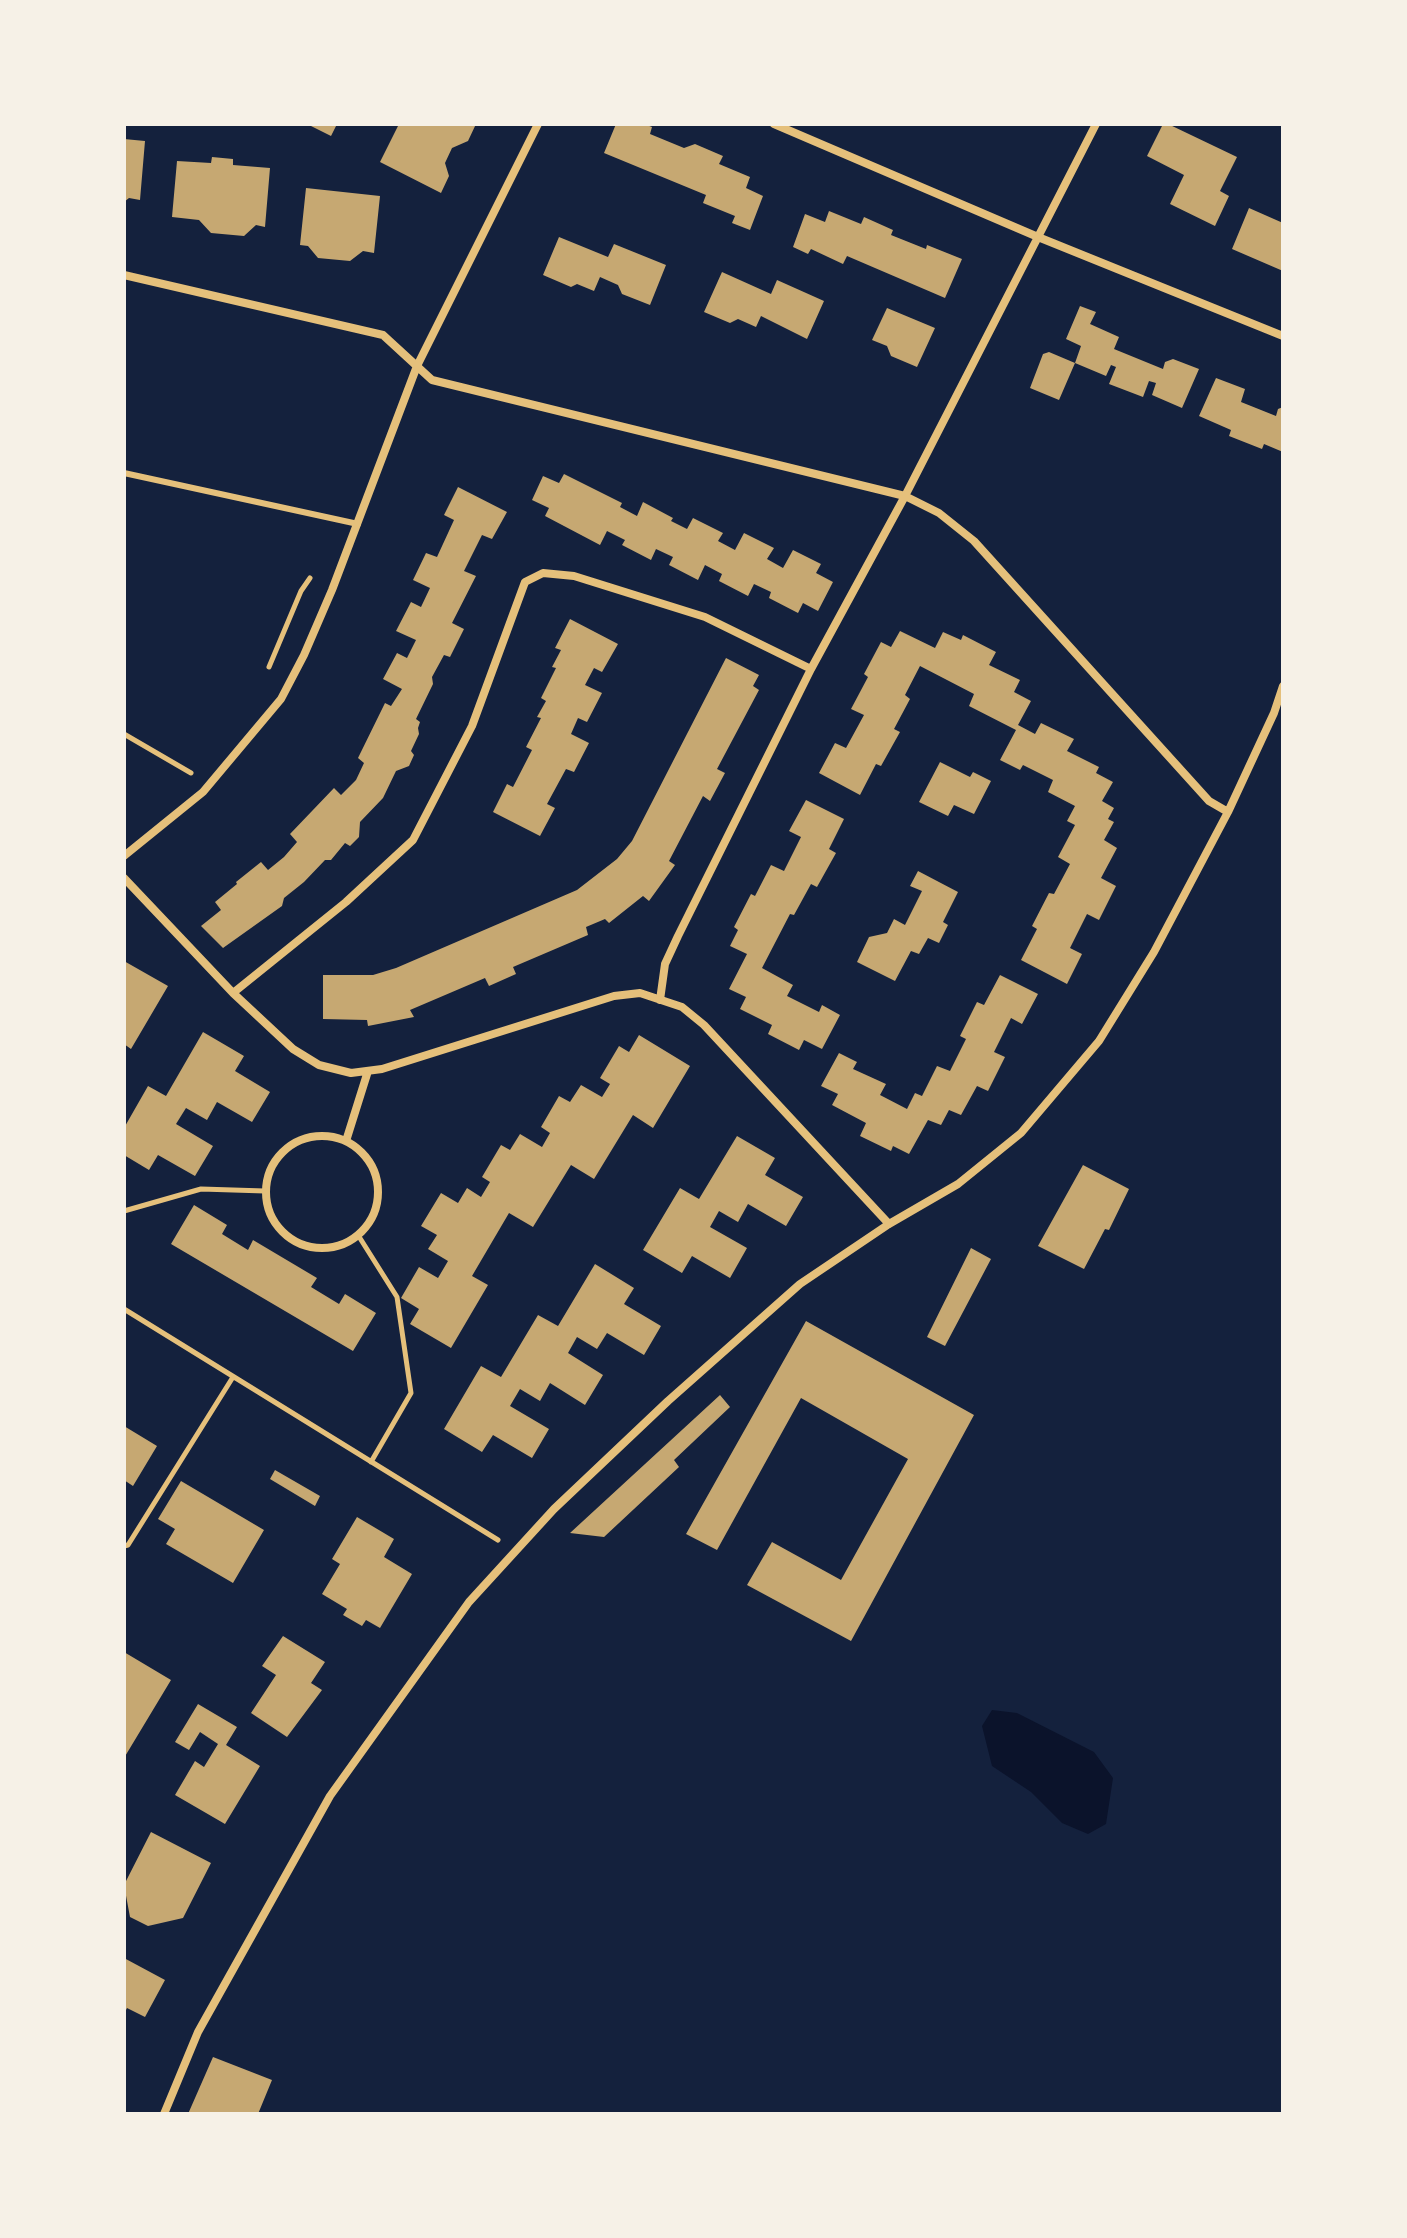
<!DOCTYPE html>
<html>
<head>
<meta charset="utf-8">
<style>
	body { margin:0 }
	#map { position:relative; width:1407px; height:2238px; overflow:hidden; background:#14213d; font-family:Montserrat,sans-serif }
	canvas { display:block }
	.frame { position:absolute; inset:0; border:126px solid #f6f1e7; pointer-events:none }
</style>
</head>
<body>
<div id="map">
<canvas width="1407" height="2238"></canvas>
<div class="frame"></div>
</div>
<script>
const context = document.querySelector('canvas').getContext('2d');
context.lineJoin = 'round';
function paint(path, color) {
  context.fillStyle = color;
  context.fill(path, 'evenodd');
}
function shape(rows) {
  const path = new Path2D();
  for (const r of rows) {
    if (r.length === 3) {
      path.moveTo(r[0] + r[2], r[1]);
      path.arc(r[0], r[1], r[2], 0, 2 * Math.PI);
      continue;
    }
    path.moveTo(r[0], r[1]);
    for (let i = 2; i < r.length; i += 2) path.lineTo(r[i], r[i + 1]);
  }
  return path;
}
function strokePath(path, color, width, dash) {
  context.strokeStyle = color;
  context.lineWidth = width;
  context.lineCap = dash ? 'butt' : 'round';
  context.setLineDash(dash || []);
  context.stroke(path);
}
paint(shape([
	[992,1710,1017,1713,1094,1752,1113,1778,1106,1824,1088,1834,1062,1823,1031,1792,992,1766,982,1726]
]), '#0b132b');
paint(shape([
	[307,124,337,124,331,136],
	[399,124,476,124,468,141,452,148,445,163,449,176,441,193,380,162],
	[616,124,644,124,652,127,650,134,684,148,695,144,723,156,719,164,750,177,746,188,763,196,750,230,732,223,735,216,703,203,706,195,604,153],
	[1163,124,1168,124,1237,157,1220,191,1229,196,1215,226,1170,204,1184,175,1147,156],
	[124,139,145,141,140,200,129,198,124,202],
	[212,157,233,159,233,165,270,168,265,227,256,225,244,236,211,233,199,220,172,217,177,161,211,163],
	[306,188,380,196,374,253,363,251,350,261,318,258,308,246,300,245],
	[1249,208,1283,223,1283,271,1232,249],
	[829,211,861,224,864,217,893,230,891,235,926,249,927,245,962,259,945,298,847,256,843,264,811,249,808,254,793,247,805,214,825,222],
	[559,237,608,257,614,244,666,265,650,305,622,294,618,285,600,277,594,291,577,284,571,287,543,275],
	[722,272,771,294,777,280,824,301,807,339,761,316,756,327,738,319,730,323,704,312],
	[1080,306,1096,312,1090,324,1119,337,1114,349,1163,369,1165,362,1173,359,1199,369,1182,408,1152,395,1156,383,1149,381,1143,397,1109,384,1116,367,1111,365,1106,376,1075,363,1059,400,1030,388,1043,354,1049,352,1075,363,1081,346,1066,339],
	[887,308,935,328,917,367,891,356,887,346,872,340],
	[1216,378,1245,389,1241,402,1276,416,1278,409,1283,407,1283,452,1264,444,1262,449,1229,436,1231,430,1199,416],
	[564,474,622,503,620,507,637,516,643,502,673,518,671,521,687,529,693,518,723,533,718,541,735,550,744,533,774,548,767,559,783,568,793,550,821,564,816,573,833,582,818,611,803,603,798,613,769,598,771,592,754,584,748,596,719,581,722,574,705,565,698,580,669,565,673,557,656,549,651,560,622,545,625,540,607,531,600,545,545,516,549,508,532,500,543,476,559,483],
	[458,487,507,512,492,539,482,535,464,571,476,576,452,623,464,629,450,657,444,655,432,677,433,684,416,719,420,722,418,728,419,734,411,751,414,755,409,766,396,771,383,798,360,822,359,837,350,846,345,843,331,860,325,860,304,882,284,898,282,906,223,948,201,926,221,910,215,902,237,884,236,882,261,862,268,870,284,857,297,842,290,834,334,788,341,795,356,780,364,763,358,758,385,703,391,706,402,689,383,679,397,653,407,658,416,640,396,631,411,602,421,607,430,588,413,580,426,553,437,557,454,520,444,515],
	[570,619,618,644,602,672,594,668,585,685,602,693,587,722,578,718,571,734,589,743,574,772,566,769,547,804,555,808,540,836,493,812,507,784,513,787,532,750,526,747,541,718,537,717,546,701,541,698,556,668,552,667,561,650,555,648],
	[900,631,935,648,943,632,961,640,963,635,996,652,989,665,1020,680,1014,692,1031,701,1018,725,1035,734,1041,723,1074,739,1067,751,1099,767,1096,773,1113,782,1102,801,1114,808,1108,819,1114,822,1104,840,1117,848,1101,878,1116,886,1099,920,1087,914,1070,948,1082,954,1067,984,1021,960,1037,929,1032,926,1049,893,1054,894,1070,864,1058,857,1075,825,1067,821,1075,806,1048,792,1053,780,1023,765,1020,770,1000,760,1016,730,969,706,974,694,920,666,905,695,910,699,894,729,900,732,881,766,876,764,860,795,819,773,835,743,846,748,864,715,851,709,868,677,864,674,881,642,891,647],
	[726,658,759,675,753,686,759,690,717,769,725,773,710,801,703,796,669,861,675,865,649,901,643,896,609,923,605,919,586,927,588,935,513,967,516,974,489,986,485,978,410,1010,414,1017,368,1026,367,1020,323,1019,323,975,373,975,396,968,577,890,617,859,632,841],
	[940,762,970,777,973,772,991,781,974,814,954,805,948,816,919,802],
	[806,800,844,819,829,849,836,853,817,887,811,884,794,915,790,914,762,968,793,985,787,996,819,1012,822,1005,840,1015,822,1049,804,1040,799,1050,768,1034,772,1025,740,1009,746,997,729,989,747,954,730,946,738,930,734,927,751,894,755,896,771,865,784,871,801,837,789,831],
	[918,871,958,892,943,922,948,925,939,943,928,938,919,954,911,951,895,981,857,962,869,937,887,933,894,919,905,925,922,891,910,886],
	[124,961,168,986,131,1049,124,1044],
	[1000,975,1038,994,1022,1024,1011,1018,994,1052,1005,1057,988,1091,977,1086,961,1115,949,1110,941,1125,928,1120,909,1154,893,1146,891,1151,860,1136,866,1123,832,1105,838,1094,821,1086,839,1053,857,1062,853,1069,886,1084,880,1095,907,1109,915,1093,922,1096,937,1066,950,1071,966,1039,960,1036,977,1002,984,1005],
	[203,1032,244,1056,235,1071,270,1092,252,1122,217,1102,207,1120,186,1108,176,1124,213,1146,195,1176,158,1155,149,1170,124,1155,124,1128,148,1086,166,1096],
	[639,1035,690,1066,653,1128,633,1115,594,1179,571,1165,533,1227,509,1213,472,1276,488,1285,451,1348,410,1324,419,1309,401,1298,419,1267,438,1278,448,1261,428,1249,437,1235,421,1226,441,1193,458,1203,467,1188,481,1197,490,1182,482,1177,501,1145,510,1150,520,1134,542,1147,550,1133,541,1127,559,1096,570,1102,581,1085,602,1097,610,1084,600,1078,619,1046,629,1052],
	[737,1136,775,1158,765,1175,803,1197,786,1226,748,1204,738,1222,719,1211,710,1227,747,1248,730,1278,692,1256,682,1273,643,1250,680,1188,699,1199],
	[1083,1165,1129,1189,1109,1230,1105,1229,1084,1269,1038,1246],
	[194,1205,227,1225,222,1234,248,1250,253,1240,317,1278,311,1287,339,1304,345,1294,376,1313,353,1351,171,1244],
	[971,1248,991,1259,945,1346,927,1337],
	[595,1264,634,1288,624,1304,661,1326,644,1355,607,1333,597,1349,577,1337,568,1353,603,1375,585,1405,550,1383,540,1401,520,1389,510,1406,549,1429,532,1458,493,1435,482,1452,444,1429,481,1366,501,1377,538,1315,558,1326],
	[806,1321,974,1415,851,1641,747,1585,772,1542,841,1580,908,1459,801,1398,717,1550,686,1534],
	[720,1395,730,1407,674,1460,679,1467,604,1537,570,1533],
	[124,1426,157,1446,133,1486,124,1480],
	[275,1470,320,1496,315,1506,270,1479],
	[181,1481,264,1530,233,1583,166,1544,175,1529,158,1519],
	[357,1517,394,1539,384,1557,412,1574,380,1628,366,1620,362,1626,343,1615,347,1609,322,1594,340,1564,332,1559],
	[283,1636,325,1662,311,1683,322,1690,287,1737,251,1713,276,1675,262,1666],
	[124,1652,171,1680,124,1758],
	[198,1704,237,1727,226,1745,260,1766,225,1824,175,1795,195,1761,204,1767,218,1744,200,1732,189,1750,175,1742],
	[151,1832,211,1863,183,1918,148,1926,130,1917,124,1885],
	[124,1958,165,1980,145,2017,127,2008,124,2014],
	[213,2057,272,2080,258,2114,188,2114]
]), '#c6a872');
strokePath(shape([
	[269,667,301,591,310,578],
	[124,734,191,773],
	[124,1211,201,1189,265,1191],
	[358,1235,397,1297,411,1393,371,1462],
	[124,1309,498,1540],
	[124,1546,128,1545,233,1377]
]), '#e5c07b', 5);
strokePath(shape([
	[124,473,358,524]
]), '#e5c07b', 6);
strokePath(shape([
	[774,124,1038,237,1283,336],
	[124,275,383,335,432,380,905,496,939,513,974,541,1209,801,1228,812],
	[124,856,203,792,281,699,304,655,332,590,417,366,538,124],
	[124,878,233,993,293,1049,319,1065,351,1073,382,1069,614,996,640,993,682,1007,704,1025,889,1224],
	[233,993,346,902,413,840,472,726,525,582,543,573,574,576,705,617,811,669],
	[660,1000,665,964,678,936,811,669,905,496,1096,124],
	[322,1192,56],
	[346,1141,368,1071],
	[164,2114,198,2032,330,1796,469,1602,554,1509,668,1401,800,1284,889,1224,958,1184,1021,1133,1099,1041,1154,952,1228,812,1274,713,1283,686]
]), '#e5c07b', 8);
</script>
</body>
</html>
